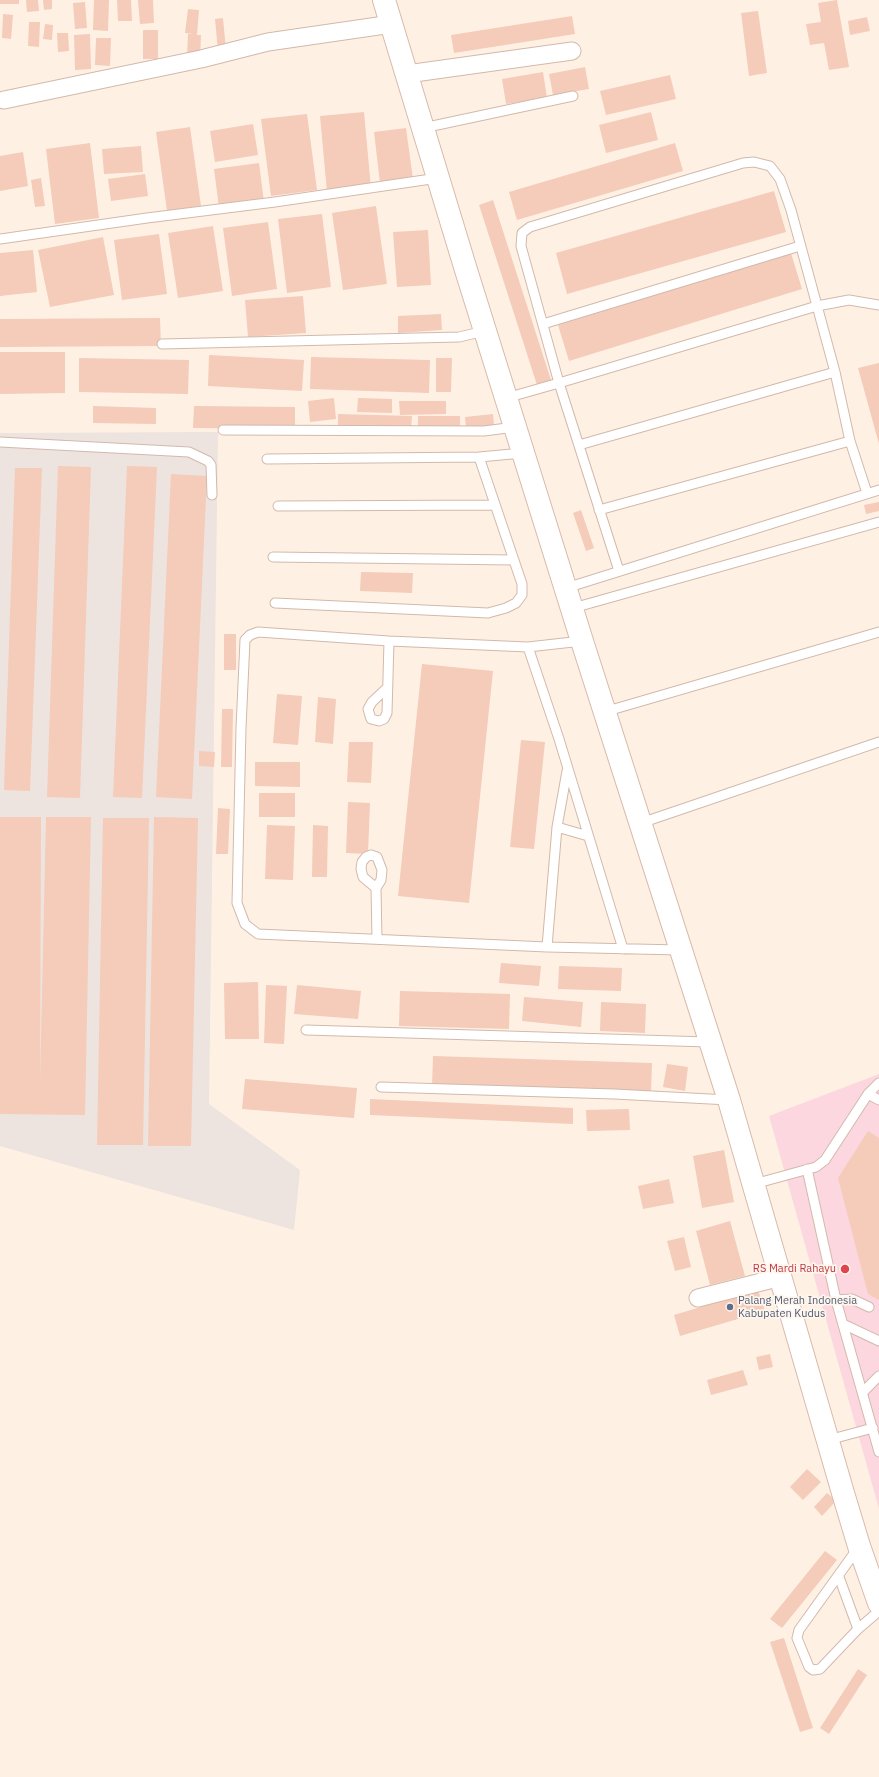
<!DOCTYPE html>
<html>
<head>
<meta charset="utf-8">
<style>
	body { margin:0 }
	canvas { display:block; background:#fef1e4 }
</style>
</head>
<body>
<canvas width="879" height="1777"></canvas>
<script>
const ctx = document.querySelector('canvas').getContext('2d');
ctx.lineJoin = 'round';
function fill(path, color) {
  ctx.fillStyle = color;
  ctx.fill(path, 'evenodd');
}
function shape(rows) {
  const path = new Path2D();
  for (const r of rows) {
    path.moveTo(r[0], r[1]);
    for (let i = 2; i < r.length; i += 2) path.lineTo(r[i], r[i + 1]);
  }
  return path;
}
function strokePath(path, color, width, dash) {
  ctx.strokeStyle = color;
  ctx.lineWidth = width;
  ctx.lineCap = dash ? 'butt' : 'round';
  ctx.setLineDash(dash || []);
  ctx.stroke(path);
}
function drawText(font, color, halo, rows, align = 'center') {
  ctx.font = font + ' "IBM Plex Sans",sans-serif';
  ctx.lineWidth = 3.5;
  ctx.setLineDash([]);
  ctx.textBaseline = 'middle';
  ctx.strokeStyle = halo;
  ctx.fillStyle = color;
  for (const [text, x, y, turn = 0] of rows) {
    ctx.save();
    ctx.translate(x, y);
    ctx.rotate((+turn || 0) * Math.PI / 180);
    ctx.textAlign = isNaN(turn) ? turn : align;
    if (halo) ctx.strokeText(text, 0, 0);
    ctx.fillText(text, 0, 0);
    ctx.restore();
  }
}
fill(shape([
	[218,432,209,1104,300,1170,294,1230,0,1146,0,433]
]), '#ede4df');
fill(shape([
	[879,1074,879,1509,769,1116]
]), '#fcd7df');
fill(shape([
	[0,0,19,0,19,4,0,4],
	[26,0,38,0,39,11,27,12],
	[43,0,52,0,52,9,44,10],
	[94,0,109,0,108,31,93,30],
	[117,0,131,0,132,21,118,21],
	[138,0,153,0,154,23,140,24],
	[837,0,849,67,829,70,824,43,810,45,806,24,821,22,818,3],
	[85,2,87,28,75,29,73,3],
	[188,9,199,10,197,35,201,35,200,59,187,58,188,34,194,34,185,33],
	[758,11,767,73,749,76,741,13],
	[3,14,13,15,11,39,2,38],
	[572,16,575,34,454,53,451,35],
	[867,17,870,31,850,35,848,21],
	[223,18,226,50,218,51,215,19],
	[29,22,40,22,39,47,28,46],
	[45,24,53,25,52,40,43,39],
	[143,30,158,30,158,59,143,59],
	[57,33,68,33,69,51,58,52],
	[90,34,91,69,75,70,74,35],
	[96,38,111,38,110,66,95,65],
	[585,67,589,89,553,95,549,74],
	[543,72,547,98,506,104,502,79],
	[670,75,676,99,606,115,600,91],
	[364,112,371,188,327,192,320,116],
	[651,112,658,140,606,153,599,125],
	[307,114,317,190,271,196,261,119],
	[253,124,258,155,215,162,210,131],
	[190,127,201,206,167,211,156,132],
	[406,128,413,179,380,183,374,132],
	[90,143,99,218,55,224,46,149],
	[675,143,683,171,517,220,509,192],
	[141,146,143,172,104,174,102,149],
	[23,152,28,186,0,191,0,156],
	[259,163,264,202,219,208,214,169],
	[145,174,148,196,111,201,108,179],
	[41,178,45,206,35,207,31,180],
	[774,191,786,232,567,294,556,253],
	[493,200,551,380,537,385,479,205],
	[376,206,387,284,343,290,332,213],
	[322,214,331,287,287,293,278,219],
	[268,222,277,289,232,296,223,228],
	[213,226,223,291,178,298,168,233],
	[428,230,431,285,397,287,393,232],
	[159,234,167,294,122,300,114,240],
	[103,237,114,295,50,307,38,250],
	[33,250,37,292,0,296,0,253],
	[791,253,802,289,569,361,558,325],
	[303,296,306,333,248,337,245,300],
	[441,314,442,330,398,333,398,316],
	[160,318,161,346,0,347,0,319],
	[0,352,65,352,65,393,0,394],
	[209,355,304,360,302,391,208,386],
	[311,357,430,360,429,393,310,389],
	[79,358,189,360,188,394,79,392],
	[436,358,452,358,451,392,436,392],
	[879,363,879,444,858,368],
	[334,398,336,419,310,422,308,401],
	[358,398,392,399,392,413,357,412],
	[399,401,446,401,446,414,400,415],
	[93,406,156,408,156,424,93,423],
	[194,406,295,407,295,429,193,428],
	[338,414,412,416,411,429,338,427],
	[493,414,494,425,466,428,465,417],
	[418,416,460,416,460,428,418,427],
	[58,466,91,467,80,798,47,797],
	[127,466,157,467,142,798,113,797],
	[15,468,42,468,30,791,4,790],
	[171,474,207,476,192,799,156,797],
	[879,502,879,511,866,514,864,505],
	[581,510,594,548,586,551,573,513],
	[361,572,413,573,412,593,360,591],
	[224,634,236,634,236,670,224,670],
	[422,664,493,671,469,903,398,896],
	[277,694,302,696,298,745,273,743],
	[318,697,336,699,333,744,315,742],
	[222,709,233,709,232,767,221,767],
	[521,740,545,742,534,849,510,847],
	[349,742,373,742,371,783,347,782],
	[199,751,215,752,214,767,199,766],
	[255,762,300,762,300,787,255,786],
	[259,793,295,793,295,817,259,817],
	[348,802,370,803,368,854,346,853],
	[218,808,230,809,228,854,216,854],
	[0,817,41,817,40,1082,46,817,91,817,85,1115,0,1114],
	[154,817,198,818,191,1146,148,1146],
	[103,818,149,818,143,1145,97,1145],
	[267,825,295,826,293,880,265,879],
	[313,825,328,826,327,877,312,877],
	[501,963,541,966,539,986,499,983],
	[559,966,622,968,621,991,558,989],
	[258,982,259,1039,225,1039,224,983],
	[266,985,287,986,284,1044,264,1043],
	[297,985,361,991,358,1019,294,1014],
	[400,991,510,994,509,1029,399,1026],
	[524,997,583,1002,581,1027,522,1021],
	[601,1002,646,1004,645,1033,600,1031],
	[433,1056,652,1063,651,1094,432,1087],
	[667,1064,688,1067,685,1091,663,1087],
	[245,1079,357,1088,354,1118,242,1109],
	[370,1099,573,1108,573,1124,370,1115],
	[629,1109,630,1130,587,1131,586,1110],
	[868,1131,879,1138,879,1300,868,1294,838,1178],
	[724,1150,734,1202,702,1208,693,1156],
	[669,1179,674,1203,643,1209,638,1186],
	[730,1221,745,1276,710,1285,696,1231],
	[684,1237,691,1267,675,1271,667,1241],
	[758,1290,765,1311,680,1336,674,1315],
	[770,1354,773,1367,759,1370,756,1357],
	[743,1370,748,1385,711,1395,707,1380],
	[807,1469,821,1482,803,1500,790,1487],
	[827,1493,836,1501,822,1516,814,1507],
	[825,1551,837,1560,782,1628,770,1619],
	[784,1638,813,1728,800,1732,770,1642],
	[858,1669,867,1675,829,1734,820,1728]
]), '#f5cbba');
const lane = shape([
	[423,128,573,96],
	[0,239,147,218,275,202,438,178],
	[543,324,800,246],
	[162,344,459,337,485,331],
	[506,398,559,383,521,246,522,233,530,227,743,163,754,162,770,166,780,179,791,210,835,372,850,441,867,493],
	[223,430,484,431,515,427],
	[0,442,189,452,208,461,211,465,212,495],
	[579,445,835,372],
	[267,459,479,457,523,453],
	[278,506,495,505],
	[599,510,850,441],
	[273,557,514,560],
	[619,571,559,383,817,306,849,300,879,305],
	[566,588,879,490],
	[275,603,488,613,506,608,516,603,522,595,522,584,479,457],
	[573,608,879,522],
	[582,641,528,647,389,641,258,632,250,635,245,640,241,728,237,903,245,924,258,934,547,947,680,950],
	[528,647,559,739,623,949],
	[387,688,372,702,368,709,371,719,379,721,384,719,387,713,389,641],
	[604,712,879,632],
	[641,823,879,742],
	[557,827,588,836],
	[371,855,377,857,382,870,381,880,376,888,363,877,361,869,362,862,366,857,371,855],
	[376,888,377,939],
	[547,947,557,827,567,771],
	[306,1030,709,1042],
	[381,1087,614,1094,729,1100],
	[868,1094,879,1100],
	[807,1169,836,1300,879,1452],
	[754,1184,816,1167,825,1160,868,1094,879,1083],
	[836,1300,852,1299,869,1307],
	[843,1324,879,1341],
	[863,1392,879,1376],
	[828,1440,873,1428],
	[858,1548,799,1630,797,1638,809,1667,813,1670,820,1669,858,1629,879,1611],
	[839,1577,858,1629]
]);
const street = shape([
	[407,74,572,51],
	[4,100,201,59,268,42,392,24],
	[698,1298,781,1277]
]);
const secondary = shape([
	[384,0,466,270,582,641,729,1100,843,1493,859,1546,879,1603]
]);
strokePath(lane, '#d2b9ac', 11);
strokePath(street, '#d2b9ac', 19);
strokePath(secondary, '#d8baab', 24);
strokePath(lane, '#fff', 9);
strokePath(street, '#fff', 17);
strokePath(secondary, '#fff', 22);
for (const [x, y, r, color] of [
	[845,1269,5,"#e0444e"],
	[730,1307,4,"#5c6f8a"]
]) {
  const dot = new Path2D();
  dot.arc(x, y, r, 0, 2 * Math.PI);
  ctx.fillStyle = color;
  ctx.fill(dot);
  strokePath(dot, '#fff5ec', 1.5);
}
drawText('11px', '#be3a42', '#fff5ec', [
	["RS Mardi Rahayu",836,1269]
], 'right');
drawText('11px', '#4e5e75', '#fff5ec', [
	["Palang Merah Indonesia",738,1301],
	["Kabupaten Kudus",738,1314]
], 'left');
</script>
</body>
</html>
